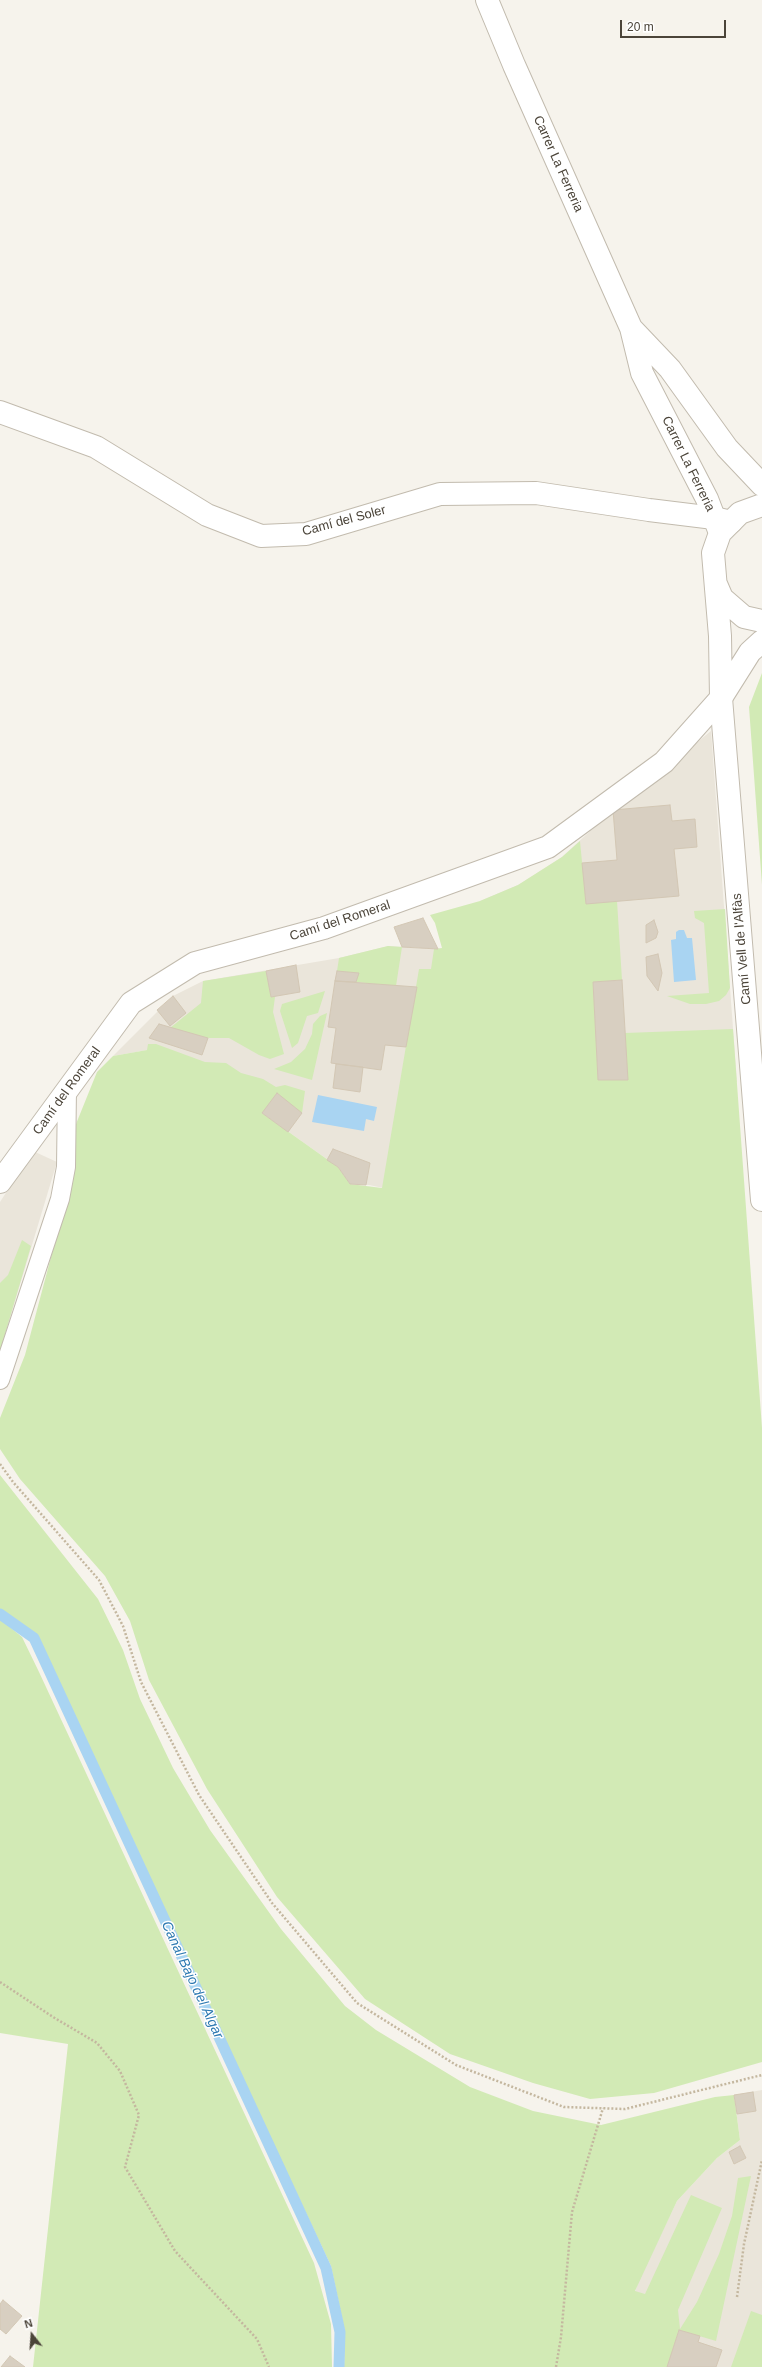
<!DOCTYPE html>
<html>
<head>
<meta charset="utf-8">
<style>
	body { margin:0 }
	#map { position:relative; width:762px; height:2367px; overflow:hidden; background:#f6f3ec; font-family:Helvetica,sans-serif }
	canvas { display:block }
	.north { position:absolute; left:12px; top:2315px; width:40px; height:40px; -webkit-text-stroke:3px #fff; paint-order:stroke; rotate:343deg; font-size:11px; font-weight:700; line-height:16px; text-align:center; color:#4b4439 }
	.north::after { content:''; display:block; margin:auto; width:14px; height:18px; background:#4b4439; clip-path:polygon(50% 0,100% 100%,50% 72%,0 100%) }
	.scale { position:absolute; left:620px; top:20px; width:106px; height:18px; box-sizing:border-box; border:2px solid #4b4439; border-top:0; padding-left:5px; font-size:12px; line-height:14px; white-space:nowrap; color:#4b4439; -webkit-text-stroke:3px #fff; paint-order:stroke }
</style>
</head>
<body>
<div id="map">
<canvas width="762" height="2367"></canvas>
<div class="north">N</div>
<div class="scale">20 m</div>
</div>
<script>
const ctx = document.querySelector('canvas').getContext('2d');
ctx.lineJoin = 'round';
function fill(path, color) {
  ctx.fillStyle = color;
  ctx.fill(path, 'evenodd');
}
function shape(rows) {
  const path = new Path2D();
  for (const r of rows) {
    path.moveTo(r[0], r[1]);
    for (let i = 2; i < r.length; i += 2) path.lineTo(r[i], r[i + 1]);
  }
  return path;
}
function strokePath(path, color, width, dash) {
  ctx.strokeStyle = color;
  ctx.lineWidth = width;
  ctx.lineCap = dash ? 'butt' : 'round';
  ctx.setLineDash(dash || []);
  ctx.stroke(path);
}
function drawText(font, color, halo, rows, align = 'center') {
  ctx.font = font + ' Helvetica,sans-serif';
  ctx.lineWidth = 3;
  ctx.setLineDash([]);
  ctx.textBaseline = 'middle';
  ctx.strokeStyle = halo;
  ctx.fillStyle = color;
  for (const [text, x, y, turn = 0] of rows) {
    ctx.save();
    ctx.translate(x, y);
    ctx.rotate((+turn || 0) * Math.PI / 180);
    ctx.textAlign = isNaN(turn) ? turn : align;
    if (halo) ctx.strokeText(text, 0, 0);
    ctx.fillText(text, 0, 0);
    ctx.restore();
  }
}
fill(shape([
	[711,731,737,1082,502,1078,480,901,518,885,562,857,613,810],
	[388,946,442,949,422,1196,369,1185,350,1184,338,1167,262,1113,148,1050,113,1056,173,996,203,981,339,958],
	[33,1151,57,1162,0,1351,0,1202],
	[762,2090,762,2367,609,2367,639,2280,677,2201,717,2158,740,2140,734,2095]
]), '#eae5da');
fill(shape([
	[762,673,762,885,749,707],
	[580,841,586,904,617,901,622,980,593,982,598,1080,628,1080,625,1033,733,1029,762,1428,762,2062,654,2093,590,2099,533,2083,450,2054,365,1999,277,1897,207,1789,149,1680,130,1621,105,1576,20,1479,0,1449,0,1418,25,1355,72,1178,76,1124,97,1072,113,1056,147,1050,148,1044,156,1044,205,1062,226,1063,241,1073,263,1079,276,1087,285,1085,305,1091,302,1113,277,1093,262,1113,338,1167,350,1184,382,1188,419,969,431,969,434,949,442,948,435,923,430,915,480,901,518,885,562,857],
	[725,909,730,988,726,995,719,1001,706,1004,690,1004,667,996,709,993,704,923,695,918,694,911],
	[388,946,402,947,396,986,356,982,358,973,337,971,339,958],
	[266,971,271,997,275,997,273,1012,284,1054,270,1059,259,1055,229,1038,208,1038,170,1028,201,1003,203,981],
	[325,991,318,1013,307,1016,298,1043,292,1048,280,1011,282,1004],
	[327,1013,312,1080,274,1069,291,1062,305,1049,312,1034,313,1024,320,1016],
	[22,1240,31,1246,0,1351,0,1283,8,1275],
	[0,1475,98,1599,123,1650,140,1699,173,1768,210,1830,281,1929,345,2006,376,2030,470,2087,533,2111,601,2125,715,2097,734,2095,740,2140,717,2158,677,2201,635,2291,645,2294,691,2195,722,2208,678,2310,680,2329,697,2302,719,2254,732,2216,738,2178,751,2176,716,2341,679,2330,667,2367,344,2367,345,2332,331,2266,35,1637,0,1613],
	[0,1619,22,1637,39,1672,314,2263,331,2324,332,2367,33,2367,68,2044,0,2033],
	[751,2311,762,2315,762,2367,731,2367]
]), '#d2eab5');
fill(shape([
	[679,930,684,930,687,938,692,938,696,980,674,982,671,940,676,939,676,932],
	[318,1095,377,1107,374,1121,366,1119,364,1131,312,1122]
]), '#a9d4f2');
strokePath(shape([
	[0,1614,34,1638,326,2268,340,2332,339,2367]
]), '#a9d4f2', 11);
const building = shape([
	[670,805,672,821,695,819,697,847,674,849,679,896,586,904,582,863,617,860,613,810,670,805],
	[423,918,438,949,402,947,394,927,423,918],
	[654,920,658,932,656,938,646,943,646,925,654,920],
	[658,954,662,973,658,991,647,976,646,957,658,954],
	[296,965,300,992,271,997,266,971,296,965],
	[337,971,359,973,356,982,335,981,337,971],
	[622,980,628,1080,598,1080,593,982,622,980],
	[335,981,417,987,406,1047,385,1045,381,1070,331,1063,336,1028,328,1027,335,981],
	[173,996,186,1013,170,1026,157,1010,173,996],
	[159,1024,208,1038,202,1055,149,1038,159,1024],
	[336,1064,363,1067,360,1092,333,1088,336,1064],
	[277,1093,302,1113,288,1132,262,1113,277,1093],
	[333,1149,370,1163,366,1185,350,1184,338,1167,327,1160,333,1149],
	[753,2092,756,2111,737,2114,734,2095,753,2092],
	[740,2146,746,2158,734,2164,729,2152,740,2146],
	[3,2300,22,2316,6,2334,0,2329,0,2304,3,2300],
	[679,2330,700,2336,698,2342,722,2350,716,2367,667,2367,679,2330],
	[10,2356,25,2367,1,2367,10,2356]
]);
fill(building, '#d8cfc1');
strokePath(building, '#d3c7b4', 1);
const service = shape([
	[0,1380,60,1199,66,1167,67,1089]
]);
const minor = shape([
	[0,412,96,447,207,515,261,536,306,534,440,494,536,493,649,510,714,518,731,522],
	[721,698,762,1200]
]);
const tertiary = shape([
	[487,0,514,65,631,328,642,373,707,499,720,533],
	[632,329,670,369,727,448,762,485],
	[716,584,722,598,744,617,762,621],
	[721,698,720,636,713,553,720,533,740,513,762,505],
	[0,1182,131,1003,195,963,324,928,548,847,664,762,721,698,750,652,762,641]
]);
strokePath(service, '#c2bbae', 20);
strokePath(minor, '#c2bbae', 24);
strokePath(tertiary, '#c2bbae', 24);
strokePath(shape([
	[0,1464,13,1482,99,1580,123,1626,141,1682,199,1795,272,1903,357,2003,456,2065,564,2107,625,2109,762,2075],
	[0,1982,53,2017,97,2043,120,2071,139,2115,125,2167,175,2251,257,2339,269,2367],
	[737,2297,744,2244,762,2160],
	[556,2367,561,2337,572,2212,603,2108]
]), '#c4b79f', 2.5, [2, 2]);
strokePath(service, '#fff', 18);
strokePath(minor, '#fff', 22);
strokePath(tertiary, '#fff', 22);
drawText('13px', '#4b4439', '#fff', [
	["Carrer La Ferreria",558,164,66],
	["Carrer La Ferreria",688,464,64],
	["Camí del Soler",344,521,-15],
	["Camí del Romeral",340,921,-18],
	["Camí Vell de l'Alfàs",742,949,-95],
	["Camí del Romeral",67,1091,-54]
]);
drawText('italic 14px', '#2e7ab2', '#fff', [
	["Canal Bajo del Algar",192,1980,65]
]);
</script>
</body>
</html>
